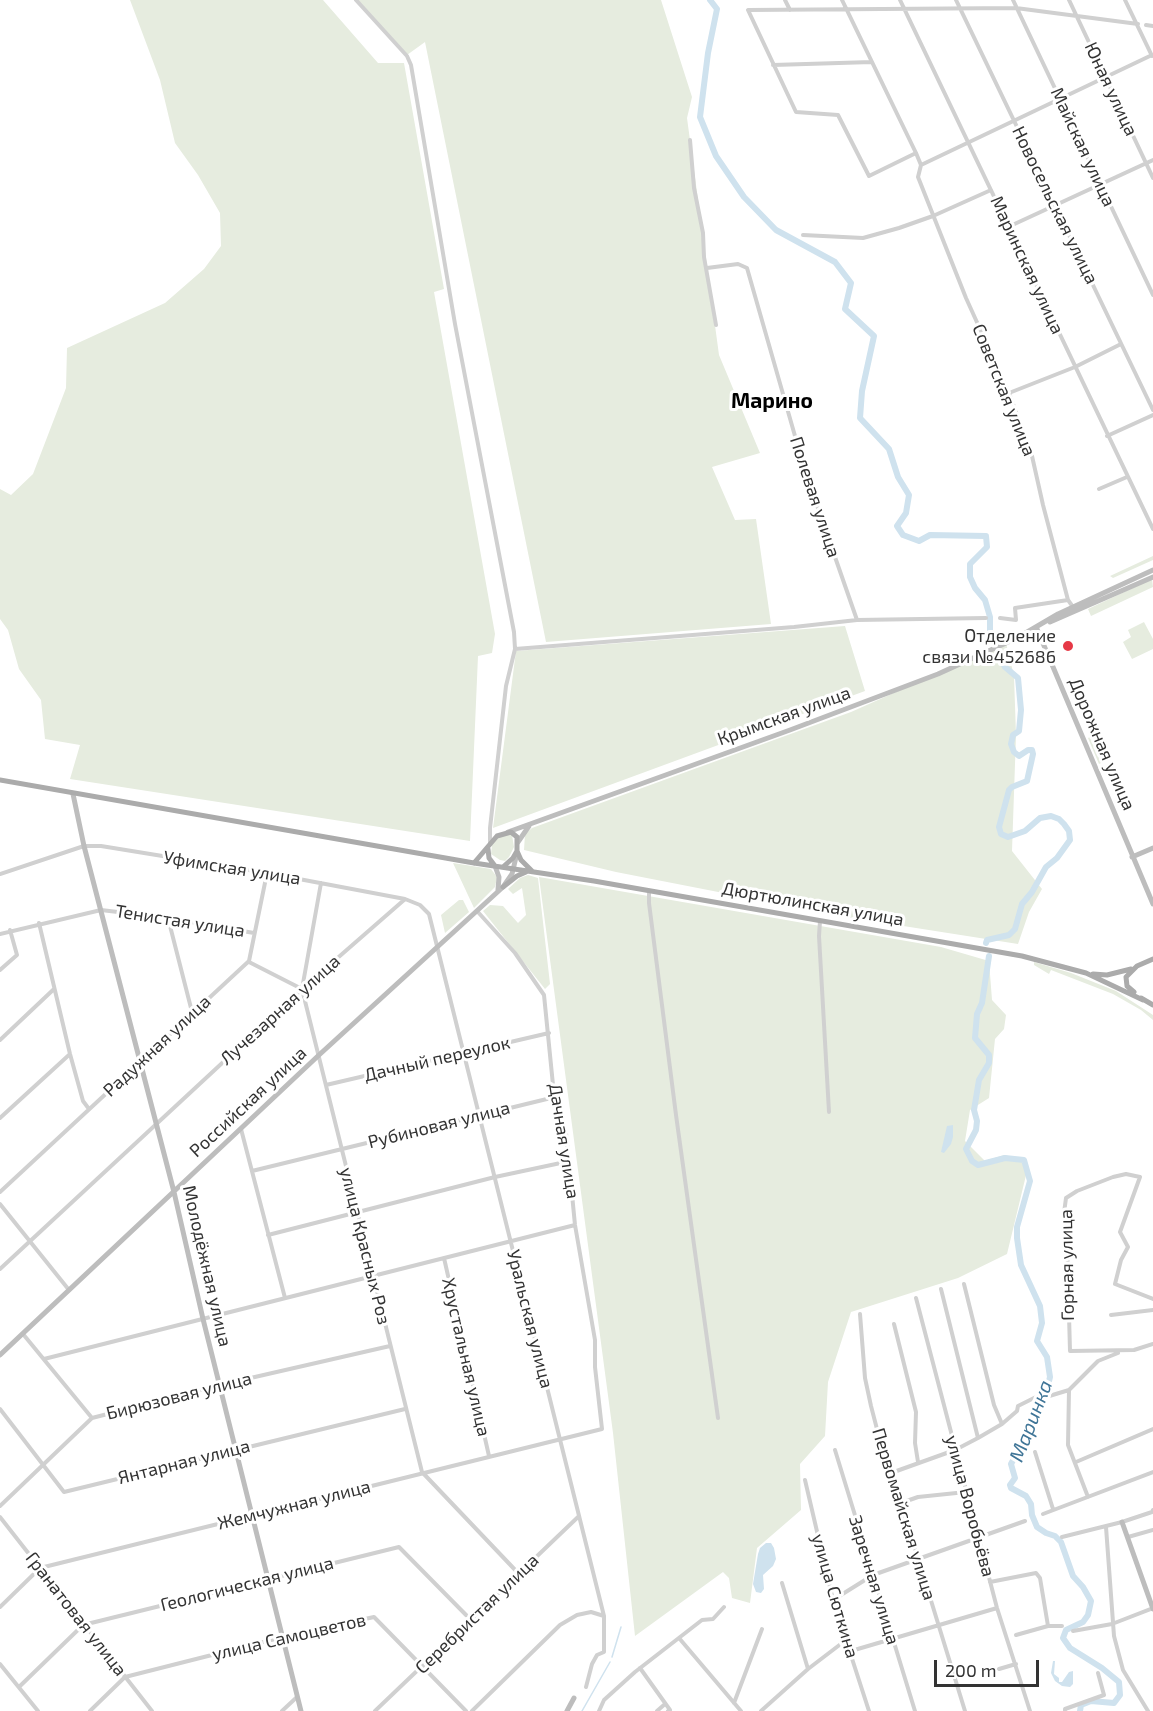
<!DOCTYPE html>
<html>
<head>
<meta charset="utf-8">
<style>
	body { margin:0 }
	#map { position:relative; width:1153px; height:1711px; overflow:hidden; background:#fff; font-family:"Exo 2",sans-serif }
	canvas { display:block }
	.scale { position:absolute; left:934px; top:1660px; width:105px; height:27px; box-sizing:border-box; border:3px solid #333; border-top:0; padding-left:8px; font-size:18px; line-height:21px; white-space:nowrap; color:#333; -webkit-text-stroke:4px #fff; paint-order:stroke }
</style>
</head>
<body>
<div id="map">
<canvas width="1153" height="1711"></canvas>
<div class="scale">200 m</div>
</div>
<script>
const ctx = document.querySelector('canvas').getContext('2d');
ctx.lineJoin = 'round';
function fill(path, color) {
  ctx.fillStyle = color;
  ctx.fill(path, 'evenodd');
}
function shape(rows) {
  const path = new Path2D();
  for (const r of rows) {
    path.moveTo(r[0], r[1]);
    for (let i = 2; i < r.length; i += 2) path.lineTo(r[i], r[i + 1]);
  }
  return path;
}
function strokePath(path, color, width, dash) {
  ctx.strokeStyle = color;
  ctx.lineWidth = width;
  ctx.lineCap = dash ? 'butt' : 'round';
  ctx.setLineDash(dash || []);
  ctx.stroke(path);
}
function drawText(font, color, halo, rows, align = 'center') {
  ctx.font = font + ' "Exo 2",sans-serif';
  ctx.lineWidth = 6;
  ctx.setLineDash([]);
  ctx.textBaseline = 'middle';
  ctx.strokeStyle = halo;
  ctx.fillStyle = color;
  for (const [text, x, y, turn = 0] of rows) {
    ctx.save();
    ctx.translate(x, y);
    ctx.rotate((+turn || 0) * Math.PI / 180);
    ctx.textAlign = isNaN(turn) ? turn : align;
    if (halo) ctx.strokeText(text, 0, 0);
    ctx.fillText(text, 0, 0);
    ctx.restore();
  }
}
fill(shape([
	[130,0,323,0,378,63,404,63,444,289,434,292,495,634,492,653,478,656,470,841,70,779,80,745,45,739,41,700,19,669,8,630,0,619,0,489,11,495,33,474,66,388,67,348,165,303,204,269,221,246,220,213,198,175,175,143,160,80],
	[358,0,661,0,692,97,687,118,719,355,760,453,712,467,735,520,756,519,771,624,546,642,425,42,407,55],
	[1153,556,1153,560,1113,578,1110,576],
	[1152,579,1153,587,1091,616,1088,609],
	[1144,622,1153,639,1153,649,1132,659,1123,642,1131,637,1128,630],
	[845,626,865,691,493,828,516,651],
	[1006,643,1014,676,1016,735,1012,851,1042,889,1029,912,1018,944,846,917,616,872,524,850,525,834,532,828,851,712],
	[1096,734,1107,760,1099,764,1088,738],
	[509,833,512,835,514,847,509,857,505,861,500,860,491,854,492,845,496,839],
	[453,863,491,869,497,877,495,887,474,908],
	[528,875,538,878,550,984,545,989,483,911,490,905,503,906,518,923,526,915,522,888,513,894,508,889,520,878],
	[539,877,941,947,989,961,992,1000,1006,1015,1004,1029,995,1039,989,1098,970,1110,965,1141,985,1161,1004,1155,1017,1158,1028,1167,1007,1254,958,1278,851,1312,828,1382,825,1436,800,1464,801,1510,757,1548,750,1603,732,1598,729,1578,723,1572,635,1636,613,1433],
	[459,900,463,900,469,912,445,933,441,915],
	[1034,962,1071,973,1116,991,1153,1015,1153,1020,1141,1010,1113,994,1051,970,1049,974,1034,965]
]), '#e6ecdf');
fill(shape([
	[953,1125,953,1137,951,1144,944,1153,941,1152,947,1126],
	[766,1543,771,1543,774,1548,776,1559,773,1566,763,1575,764,1589,761,1593,756,1592,753,1584,758,1554,760,1548],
	[1053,1661,1055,1661,1054,1674,1059,1678,1059,1682,1062,1682,1069,1672,1073,1671,1073,1684,1070,1687,1062,1686,1055,1681,1051,1673]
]), '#cfe2ee');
strokePath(shape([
	[612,1657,621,1627],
	[582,1711,610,1662]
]), '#cfe2ee', 1.5);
strokePath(shape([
	[710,0,717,9,708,53,700,117,716,156,744,197,776,230,835,262,851,283,845,309,874,336,862,391,860,418,889,449,898,477,909,495,906,513,897,526,903,535,919,541,930,535,986,536,987,547,970,564,970,577,975,588,985,600,990,617,990,639],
	[986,943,987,940,1009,935,1015,929,1022,904,1032,892,1046,867,1057,858,1070,840,1069,831,1064,824,1059,819,1051,816,1040,818,1025,831,1008,837,1001,834,999,827,1009,790,1012,787,1027,781,1033,754,1032,750,1028,750,1019,756,1014,752,1011,744,1013,735,1019,731,1021,710,1018,678,1005,667,998,654],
	[989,956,982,1003,977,1014,975,1038,989,1055,989,1063,979,1080,974,1110,977,1121,976,1130,966,1149,972,1161,978,1165,1005,1158,1024,1160,1030,1181,1017,1227,1017,1238,1021,1265,1040,1306,1042,1323,1037,1341,1047,1357,1050,1377,1047,1389,1035,1410,1030,1429,1011,1464,1015,1478,1010,1485,1011,1488,1026,1496,1031,1504,1032,1515,1037,1527,1046,1533,1055,1536,1061,1542,1073,1576,1083,1587,1091,1601,1088,1615,1083,1622,1066,1630,1063,1638,1070,1648,1102,1668,1119,1682,1120,1695,1114,1703,1091,1701,1081,1705,1080,1711]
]), '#cfe2ee', 6);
strokePath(shape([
	[356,0,407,56,411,65,455,324,514,632,515,649,506,686,490,828,490,844],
	[785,0,790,10],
	[842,0,916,153,921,165,918,177,966,298,1009,393,1032,456,1043,505,1068,600,1073,607],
	[900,0,1153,529],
	[956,0,1153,410],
	[1013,0,1153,295],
	[1069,0,1153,178],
	[1125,0,1152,56],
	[1146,25,1153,26],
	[773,65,872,62],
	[690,140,694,188,703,233,704,257,716,325],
	[916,153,869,176,838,115,796,112,748,10,1016,8,1138,24],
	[921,165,1152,55],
	[1008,227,1153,160],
	[803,235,863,238,899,228,933,216,991,190],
	[707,268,738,264,747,268,805,471,857,620],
	[1009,393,1075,367,1121,344],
	[1107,436,1153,415],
	[1099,489,1127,477],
	[1000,618,1016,620,1015,608,1068,600],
	[515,649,794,627,857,620,986,618],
	[0,874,84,846,101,846,267,873,405,899,420,905,429,914,604,1616,604,1652,597,1655,592,1664,586,1687],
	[321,883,302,989,422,1472,519,1574],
	[649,892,649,903,676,1115,718,1418],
	[168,918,192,1012],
	[820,921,819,936,829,1112],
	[39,923,70,1054,83,1101,89,1109],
	[0,934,101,910,168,918,254,933],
	[249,962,302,989],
	[0,970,17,955,10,930],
	[0,1040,54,989],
	[326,1085,549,1033],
	[0,1118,70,1054],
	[241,1129,285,1298],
	[252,1171,555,1097],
	[0,1192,249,961,267,873],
	[0,1204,69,1290],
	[268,1235,495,1177,570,1161],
	[444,1258,489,1456],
	[0,1269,302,989,404,900],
	[964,1284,994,1405,1002,1424],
	[941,1289,978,1438],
	[916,1298,997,1608,1030,1711],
	[1153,1299,1115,1284,1121,1260,1128,1247,1120,1232,1140,1177,1126,1174,1113,1177,1077,1191,1066,1198,1064,1213,1067,1242,1070,1351,1134,1350,1153,1344],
	[860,1314,865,1378,871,1406,884,1456,901,1503,965,1711],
	[1111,1315,1153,1310],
	[894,1324,916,1412,915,1443,918,1462],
	[23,1334,92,1418],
	[44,1359,575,1225],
	[1046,1397,1069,1390],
	[0,1409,64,1492,405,1409],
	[835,1450,915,1711],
	[1035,1452,1053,1509],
	[1076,1462,1153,1429],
	[891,1473,955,1450,978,1438,1002,1424,1017,1411,1018,1406,1040,1395],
	[805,1480,833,1600,869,1711],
	[1088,1497,1068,1445,1069,1390,1098,1361,1118,1353],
	[901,1503,918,1497,966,1492],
	[0,1506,92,1418,220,1385,390,1346],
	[1043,1514,1153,1472],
	[0,1517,152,1711],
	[1106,1527,1114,1636,1123,1670,1148,1711],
	[1062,1537,1122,1522,1152,1512,1153,1510],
	[1128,1537,1153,1530],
	[990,1582,1036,1573,1040,1578,1048,1626],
	[782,1583,808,1669],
	[833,1600,873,1575,1025,1521],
	[0,1607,40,1568,602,1429,595,1367,595,1340,575,1225,566,1133,556,1115,544,995,515,953,477,911],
	[1073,1631,1112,1624,1153,1608],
	[1016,1635,1048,1626,1062,1626],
	[679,1638,741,1711],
	[851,1651,997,1608],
	[0,1664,38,1711],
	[640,1668,670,1710,668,1711],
	[999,1669,1016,1664],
	[19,1687,83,1625,399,1547,470,1619],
	[734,1703,762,1629],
	[90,1711,125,1677,283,1637,374,1617,466,1711],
	[282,1711,297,1697],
	[375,1711,578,1517],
	[472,1711,560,1625,577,1615,591,1612,604,1616],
	[599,1711,604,1700,635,1672,702,1620,713,1619,724,1607],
	[657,1711,665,1704],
	[761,1711,808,1669,846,1640],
	[1065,1711,1065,1709,1104,1695,1098,1673]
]), '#d0d0d0', 4);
strokePath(shape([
	[1050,622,1153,577],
	[1037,629,1153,904],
	[73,794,84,846,174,1192,203,1319,301,1711],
	[508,832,790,730,938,674,1017,638,1058,614,1153,570],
	[518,842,529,826],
	[1132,857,1153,848],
	[495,866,499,877,498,890],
	[0,1355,319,1055,503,887,512,874,517,853],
	[1122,1522,1153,1609],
	[567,1711,574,1698]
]), '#bdbdbd', 5);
strokePath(shape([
	[0,780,474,863,594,881,1022,956,1086,973,1143,1000],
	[488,849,489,858,495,866],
	[517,851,521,860,532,871],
	[474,863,497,836,511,832,517,837,517,851,513,858,503,867],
	[503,887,517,876,526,872],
	[1093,974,1107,975,1131,969],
	[1134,992,1127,986,1126,977,1137,966,1153,959],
	[1141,998,1153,1005]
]), '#ababab', 5);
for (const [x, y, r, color] of [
	[1068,646,6,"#e63946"]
]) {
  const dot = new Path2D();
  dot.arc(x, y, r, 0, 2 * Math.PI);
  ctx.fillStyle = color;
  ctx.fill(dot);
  strokePath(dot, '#fff', 2);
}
drawText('18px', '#333', '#fff', [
	["Юная улица",1111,89,65],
	["Майская улица",1083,147,65],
	["Новосельская улица",1055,205,64],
	["Маринская улица",1027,265,65],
	["Советская улица",1004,390,68],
	["Полевая улица",815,497,72],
	["Крымская улица",784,716,-20],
	["Дорожная улица",1102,744,67],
	["Уфимская улица",232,868,9],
	["Дюртюлинская улица",813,904,10],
	["Тенистая улица",180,921,9],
	["Лучезарная улица",280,1010,-42],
	["Радужная улица",157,1046,-43],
	["Дачный переулок",437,1059,-13],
	["Российская улица",248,1102,-43],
	["Рубиновая улица",439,1125,-14],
	["Дачная улица",564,1141,81],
	["улица Красных Роз",365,1246,76],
	["Горная улица",1067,1265,-91],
	["Молодёжная улица",207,1266,77],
	["Уральская улица",530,1319,76],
	["Хрустальная улица",466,1357,77],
	["Бирюзовая улица",179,1396,-14],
	["Янтарная улица",184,1462,-14],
	["Жемчужная улица",294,1505,-14],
	["улица Воробьёва",970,1506,75],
	["Первомайская улица",904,1514,73],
	["Заречная улица",874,1580,73],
	["Геологическая улица",247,1584,-14],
	["улица Сюткина",835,1596,74],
	["Гранатовая улица",76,1614,52],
	["Серебристая улица",477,1614,-44],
	["улица Самоцветов",289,1637,-13]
]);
drawText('18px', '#333', '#fff', [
	["Отделение",1056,636],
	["связи №452686",1056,657]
], 'right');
drawText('italic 20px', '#3f7597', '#fff', [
	["Маринка",1031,1421,-69]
]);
drawText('bold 21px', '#000', '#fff', [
	["Марино",772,401]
]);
</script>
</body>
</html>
